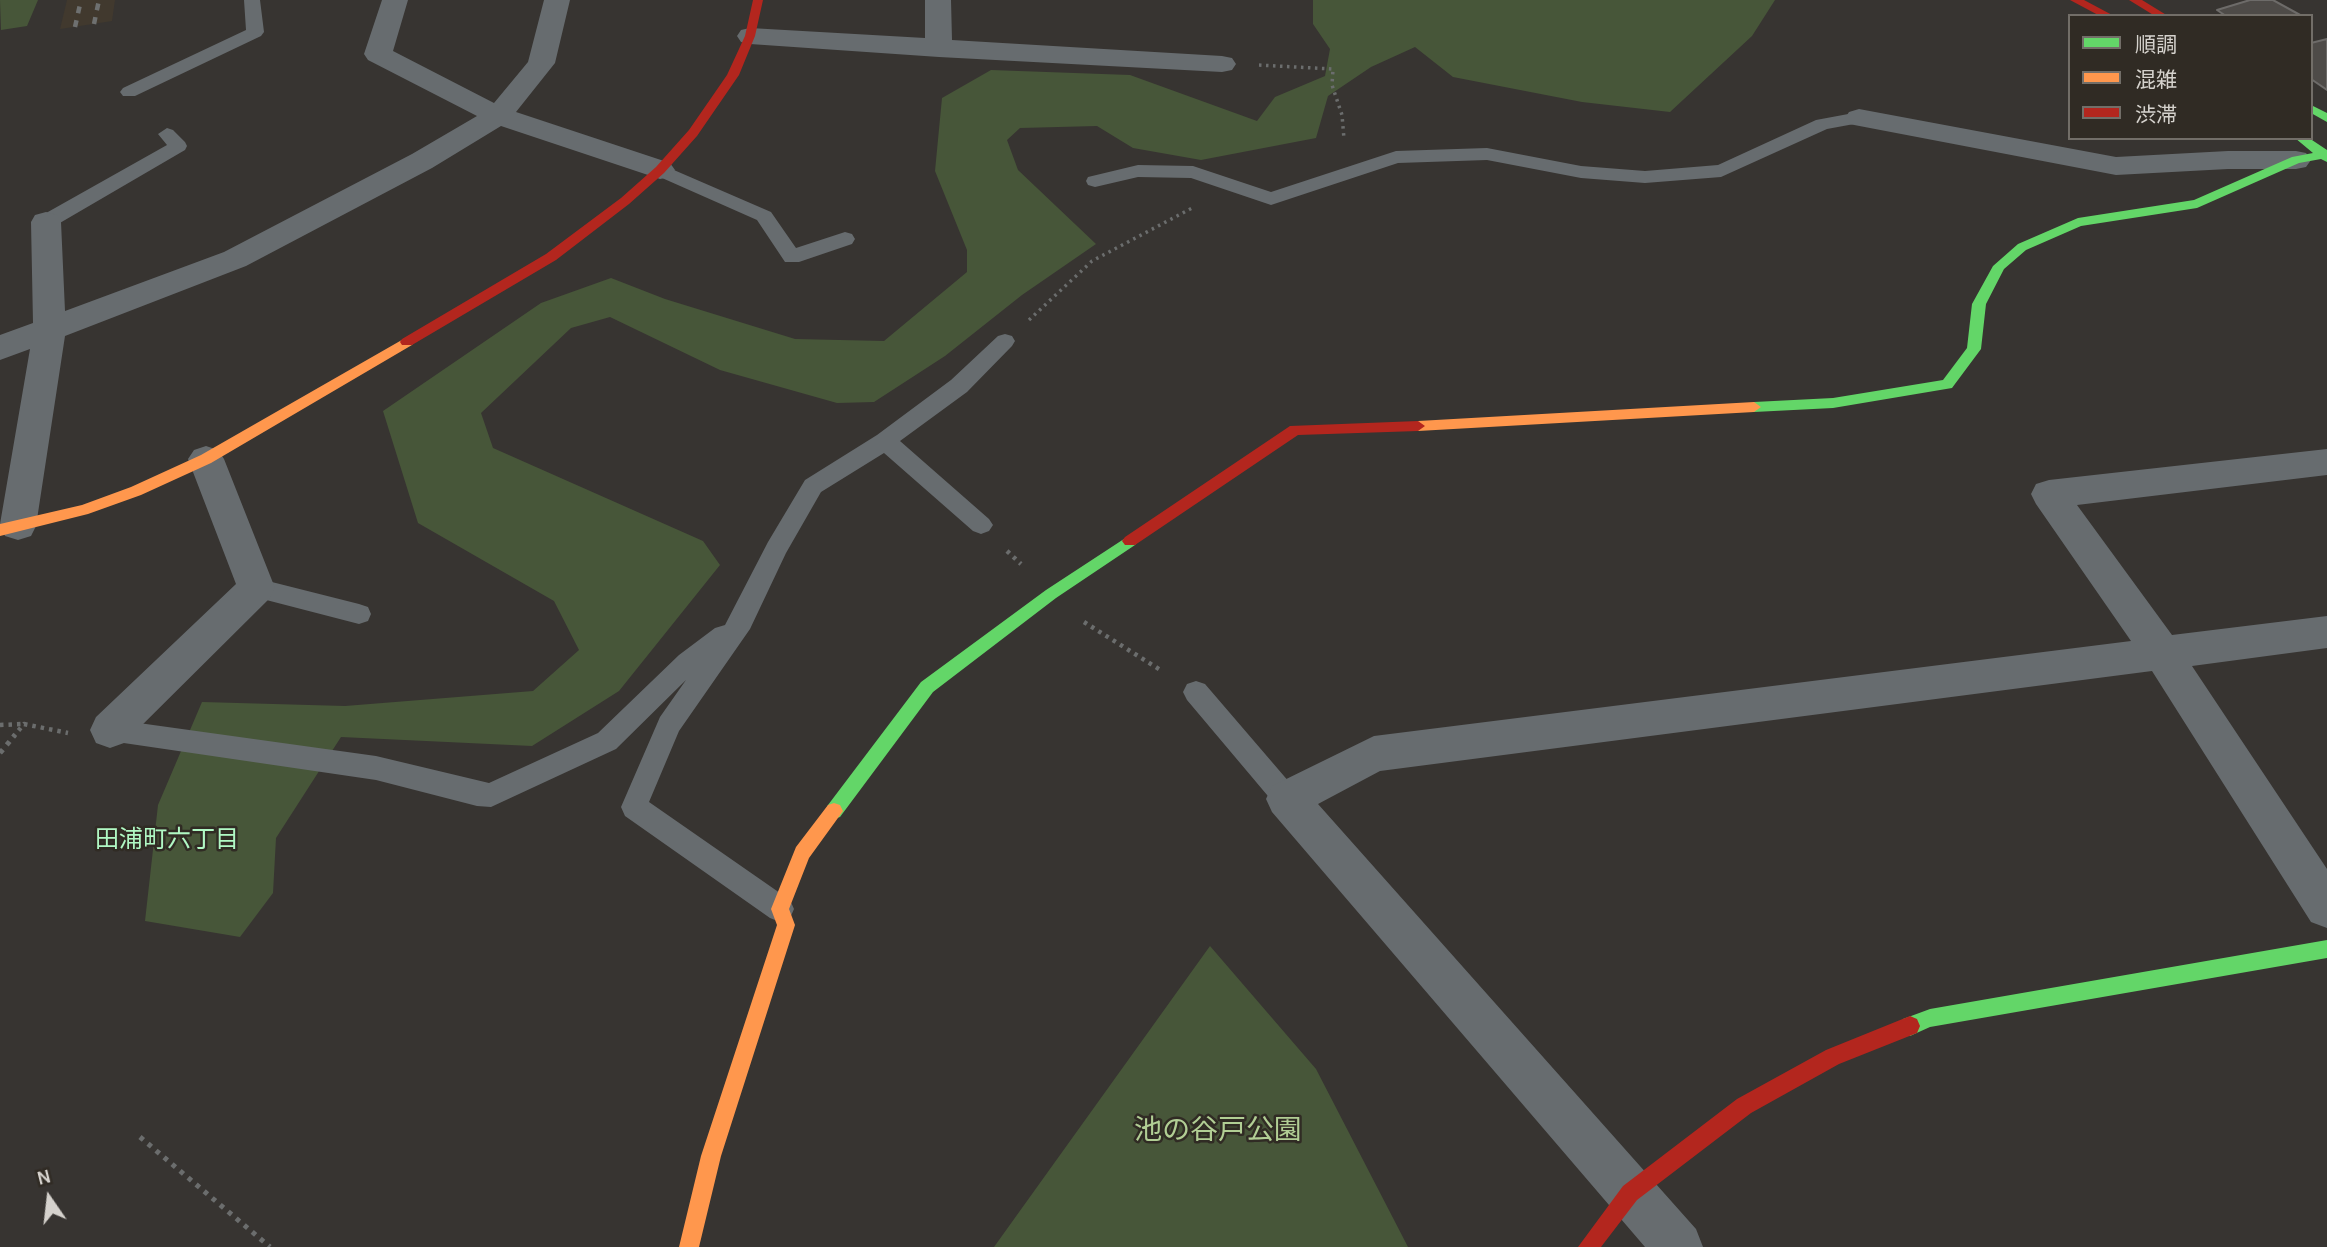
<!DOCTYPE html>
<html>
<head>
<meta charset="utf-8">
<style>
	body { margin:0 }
	#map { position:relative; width:2327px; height:1247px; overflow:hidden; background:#373431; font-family:Karla,"Noto Sans JP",sans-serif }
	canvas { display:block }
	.legend { position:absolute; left:2068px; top:14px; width:245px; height:126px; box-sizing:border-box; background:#302b24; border:2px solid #726e68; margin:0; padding:9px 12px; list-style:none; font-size:21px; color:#d5d2cd }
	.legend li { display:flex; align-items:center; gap:14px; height:35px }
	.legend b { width:35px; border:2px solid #726e68 }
	.north { position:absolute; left:14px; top:1163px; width:70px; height:70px; -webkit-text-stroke:5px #302b24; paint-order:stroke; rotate:346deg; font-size:19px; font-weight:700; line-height:28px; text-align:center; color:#d5d2cd }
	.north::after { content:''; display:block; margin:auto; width:24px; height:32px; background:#d5d2cd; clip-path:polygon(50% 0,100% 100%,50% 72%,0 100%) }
</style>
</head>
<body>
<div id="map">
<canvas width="2327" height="1247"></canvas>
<ul class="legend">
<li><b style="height:9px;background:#63d668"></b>順調</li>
<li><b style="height:9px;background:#ff974d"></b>混雑</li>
<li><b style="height:9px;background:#b3261e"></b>渋滞</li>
</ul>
<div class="north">N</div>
</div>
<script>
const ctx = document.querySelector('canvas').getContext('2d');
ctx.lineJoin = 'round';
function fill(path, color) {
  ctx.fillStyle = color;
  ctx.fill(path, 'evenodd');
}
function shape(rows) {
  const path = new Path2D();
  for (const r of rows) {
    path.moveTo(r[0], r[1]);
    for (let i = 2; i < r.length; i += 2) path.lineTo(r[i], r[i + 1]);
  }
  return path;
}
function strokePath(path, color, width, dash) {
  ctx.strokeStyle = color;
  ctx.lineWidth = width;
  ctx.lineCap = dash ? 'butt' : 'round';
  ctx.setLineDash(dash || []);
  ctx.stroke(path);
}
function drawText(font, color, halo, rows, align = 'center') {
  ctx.font = font + ' Karla,"Noto Sans JP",sans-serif';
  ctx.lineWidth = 5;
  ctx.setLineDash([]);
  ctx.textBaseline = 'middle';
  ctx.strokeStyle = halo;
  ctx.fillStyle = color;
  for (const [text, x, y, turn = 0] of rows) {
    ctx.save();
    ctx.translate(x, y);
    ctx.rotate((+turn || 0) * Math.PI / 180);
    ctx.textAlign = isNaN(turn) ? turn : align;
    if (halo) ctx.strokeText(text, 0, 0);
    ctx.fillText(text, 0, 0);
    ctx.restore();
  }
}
fill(shape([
	[67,0,115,0,112,21,60,29]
]), '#41392e');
fill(shape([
	[0,0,38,0,27,26,1,30],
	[1313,0,1775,0,1752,36,1670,112,1582,102,1453,77,1415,47,1371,67,1328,96,1316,138,1201,160,1133,148,1097,126,1020,128,1007,140,1018,170,1096,244,1022,295,945,356,874,402,837,403,720,370,610,317,571,328,481,413,493,448,703,541,720,565,619,691,532,746,341,737,276,838,273,893,240,937,145,921,158,805,202,702,345,706,533,691,579,650,554,601,418,523,383,411,541,303,611,278,665,299,795,339,884,341,967,272,967,250,935,171,942,98,991,70,1130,75,1257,121,1275,97,1325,76,1330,49,1313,24],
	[1210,946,1316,1069,1408,1247,994,1247]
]), '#475639');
const building = shape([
	[2250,0,2273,0,2302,16,2226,16,2217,10,2250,0],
	[2327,39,2327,90,2311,79,2311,43,2327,39]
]);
fill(building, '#4e4b48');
strokePath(building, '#6d6b69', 2);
strokePath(shape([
	[1259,65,1333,69,1332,85,1342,115,1344,139],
	[1029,320,1092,261,1194,207]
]), '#6b6d6d', 3.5, [2.5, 4.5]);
strokePath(shape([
	[1007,551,1021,564],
	[1084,622,1162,671],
	[0,725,23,724],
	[13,737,24,724,68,733]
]), '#6b6d6d', 4.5, [3.5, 5]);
strokePath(shape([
	[0,753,15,735],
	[140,1137,270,1247]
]), '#6b6d6d', 5, [4.5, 6]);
fill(shape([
	[244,0,260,0,264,32,261,36,135,96,123,96,120,92,123,88,246,30,244,0],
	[1859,112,1868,118,1865,122,1827,129,1721,177,1645,183,1581,178,1487,160,1398,163,1271,205,1191,178,1138,177,1095,187,1088,185,1086,181,1088,177,1138,165,1193,166,1271,192,1396,151,1487,148,1581,166,1645,171,1718,165,1816,120,1859,112],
	[167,128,173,130,185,142,187,146,185,150,53,227,39,227,36,222,39,217,167,145,158,134,167,128],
	[660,164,771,212,796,248,845,232,852,234,855,239,852,244,799,262,785,262,757,220,653,174,651,170,660,164],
	[1005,334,1012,336,1015,341,1012,346,967,392,900,441,989,519,993,525,989,531,981,534,973,531,884,453,821,492,786,553,750,629,679,731,649,802,790,900,794,909,790,918,780,922,770,918,625,816,621,807,660,717,686,680,616,749,491,807,477,806,376,780,110,741,101,738,97,730,101,722,110,719,376,756,489,783,598,733,679,655,715,628,725,625,768,542,805,480,877,435,951,380,998,336,1005,334],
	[256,578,359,604,368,607,371,614,368,621,359,624,247,595,244,588,247,581,256,578],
	[1196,681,1205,684,1296,790,1300,799,1296,808,1287,811,1278,808,1187,700,1183,692,1187,684,1196,681]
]), '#676c6f');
fill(shape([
	[382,0,408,0,393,51,494,103,528,62,544,0,570,0,555,63,516,112,670,163,675,170,670,177,660,179,501,126,432,168,246,266,65,336,36,526,31,536,18,540,5,536,0,524,30,349,0,360,0,335,33,323,31,222,35,215,46,212,57,215,61,222,65,311,224,252,412,154,477,116,368,60,364,54,382,0],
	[925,0,951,0,952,40,1222,56,1232,58,1236,64,1232,70,1222,72,939,57,750,44,741,42,737,36,741,30,750,28,925,38,925,0],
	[1859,109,2116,157,2228,151,2296,151,2306,153,2311,160,2306,167,2296,169,2228,169,2116,175,1849,124,1845,118,1849,112,1859,109],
	[206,446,218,450,224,459,275,588,269,599,124,743,110,748,96,743,90,730,96,717,236,584,188,459,194,450,206,446],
	[2327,449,2327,475,2077,505,2172,635,2327,616,2327,648,2192,666,2327,869,2327,928,2311,922,2152,671,1380,771,1318,804,1696,1229,1703,1247,1645,1247,1272,812,1266,799,1272,786,1374,736,2131,641,2036,504,2031,494,2036,484,2049,480,2327,449]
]), '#676c6f');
fill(shape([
	[2311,105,2327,113,2327,122,2311,113,2311,105],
	[2295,138,2309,138,2327,150,2327,162,2321,159,2299,163,2197,208,2081,226,2026,250,2004,269,1986,304,1981,349,1952,388,1833,408,1754,412,1747,407,1754,402,1833,398,1943,380,1967,348,1972,304,1993,266,2018,244,2078,218,2194,200,2292,157,2313,153,2295,138],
	[1130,535,1138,541,1135,545,1056,598,933,692,840,817,834,819,828,817,825,811,828,805,921,682,1046,590,1130,535],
	[2327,940,2327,958,1930,1027,1910,1036,1903,1033,1900,1026,1903,1019,1930,1009,2327,940]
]), '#63d668');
fill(shape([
	[407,337,412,339,414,342,412,345,211,463,141,495,88,514,0,536,0,524,82,505,131,487,201,455,407,337],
	[1754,402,1761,407,1754,412,1418,431,1411,426,1418,421,1754,402],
	[834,803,840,805,843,811,809,858,789,909,795,925,721,1156,699,1247,679,1247,701,1156,777,925,771,909,796,847,828,805,834,803]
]), '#ff974d');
fill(shape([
	[753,0,763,0,755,36,739,75,697,136,664,173,629,204,556,260,412,345,402,345,400,342,402,339,546,254,621,198,656,167,689,130,727,75,745,36,753,0],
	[2070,0,2084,0,2114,16,2100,16,2070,0],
	[2129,0,2142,0,2168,16,2155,16,2129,0],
	[1418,421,1425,426,1418,431,1298,435,1135,545,1125,545,1122,541,1125,537,1290,426,1418,421],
	[1910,1016,1917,1019,1920,1026,1917,1033,1839,1064,1751,1113,1637,1200,1601,1247,1578,1247,1623,1186,1737,1099,1826,1050,1910,1016]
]), '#b3261e');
strokePath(shape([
	[94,24,99,0],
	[75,27,81,0]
]), '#6e7070', 4.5, [7, 7]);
drawText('24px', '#b0f8c4', '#302b24', [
	["田浦町六丁目",167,840]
]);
drawText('28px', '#b1ce94', '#302b24', [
	["池の谷戸公園",1218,1131]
]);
</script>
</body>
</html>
